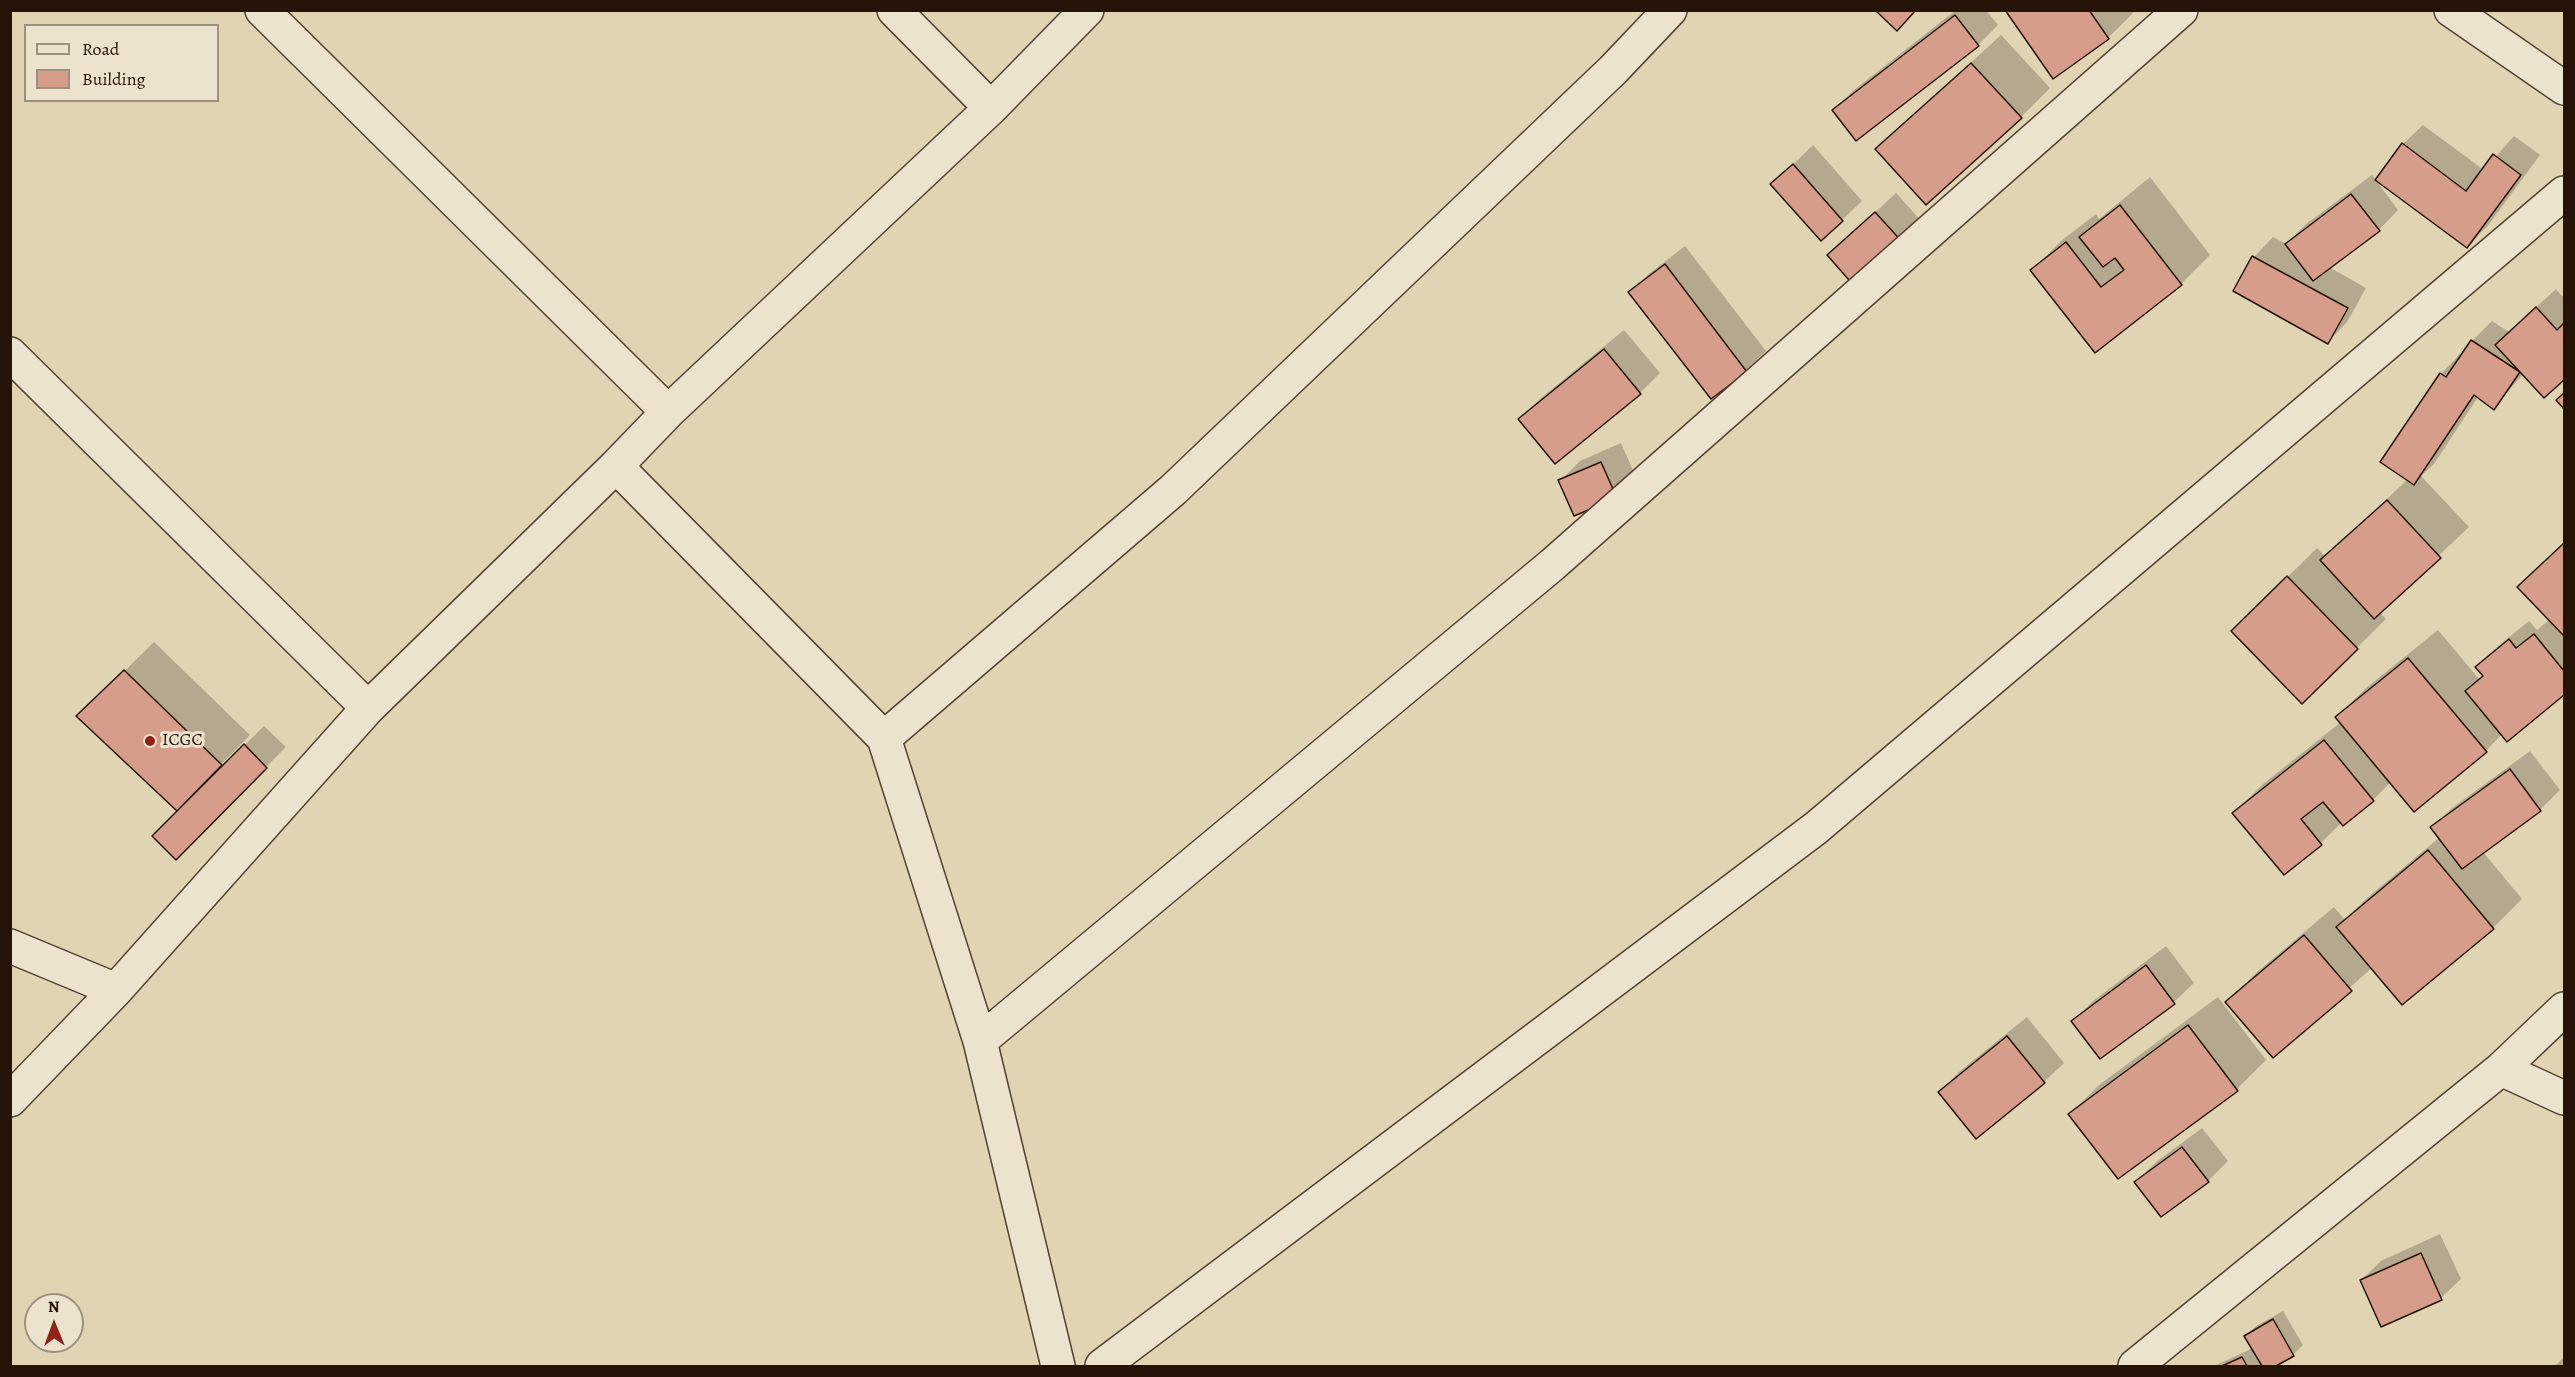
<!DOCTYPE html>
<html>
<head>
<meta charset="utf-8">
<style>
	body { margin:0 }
	#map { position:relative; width:2575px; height:1377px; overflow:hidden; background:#e1d4b3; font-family:Alegreya,serif }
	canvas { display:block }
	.frame { position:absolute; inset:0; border:12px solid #251308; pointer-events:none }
	.legend { position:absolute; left:24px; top:24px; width:195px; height:78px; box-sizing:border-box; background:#ece3ce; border:2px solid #9c907f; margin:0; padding:8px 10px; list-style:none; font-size:18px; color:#251308 }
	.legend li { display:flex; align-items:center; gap:12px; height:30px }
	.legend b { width:30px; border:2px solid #9c907f }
	.north { position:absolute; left:24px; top:1293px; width:60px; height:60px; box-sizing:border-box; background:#ece3ce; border:2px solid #9c907f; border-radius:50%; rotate:359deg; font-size:16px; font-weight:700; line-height:24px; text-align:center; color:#251308 }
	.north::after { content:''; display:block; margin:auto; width:21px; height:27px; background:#8f2418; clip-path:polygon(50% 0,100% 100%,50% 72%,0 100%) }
</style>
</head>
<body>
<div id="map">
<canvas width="2575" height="1377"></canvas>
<div class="frame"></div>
<ul class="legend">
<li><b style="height:8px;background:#ece3ce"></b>Road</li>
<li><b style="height:16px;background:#d69d8a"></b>Building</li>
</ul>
<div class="north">N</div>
</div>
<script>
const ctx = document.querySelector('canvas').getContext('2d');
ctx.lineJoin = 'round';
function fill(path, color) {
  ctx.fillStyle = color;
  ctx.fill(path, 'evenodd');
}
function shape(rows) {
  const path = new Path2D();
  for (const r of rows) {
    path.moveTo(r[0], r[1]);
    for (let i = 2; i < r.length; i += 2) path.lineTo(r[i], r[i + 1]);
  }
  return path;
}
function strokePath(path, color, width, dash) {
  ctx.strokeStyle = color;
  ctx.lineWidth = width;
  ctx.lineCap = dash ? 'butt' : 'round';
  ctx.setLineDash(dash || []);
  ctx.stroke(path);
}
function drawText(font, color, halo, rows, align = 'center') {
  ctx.font = font + ' Alegreya,serif';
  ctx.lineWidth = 6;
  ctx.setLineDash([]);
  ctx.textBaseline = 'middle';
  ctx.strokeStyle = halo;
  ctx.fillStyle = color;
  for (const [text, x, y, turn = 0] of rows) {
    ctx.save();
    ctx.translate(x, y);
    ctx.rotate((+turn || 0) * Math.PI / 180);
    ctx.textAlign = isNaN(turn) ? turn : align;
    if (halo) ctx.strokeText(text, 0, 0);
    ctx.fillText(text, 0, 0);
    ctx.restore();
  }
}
fill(shape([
	[1956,10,1986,10,1998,25,1978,45,1834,110,1854,90],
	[2007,10,2136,10,2108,38],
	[2001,35,2050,88,2021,117,1877,149],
	[2423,125,2484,170,2514,136,2540,155,2487,227,2467,246,2403,144],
	[1813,145,1862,201,1842,220,1773,184],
	[2372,175,2398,210,2379,230,2329,267,2366,288,2347,322,2328,342,2254,257,2273,237,2286,244,2306,224],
	[2150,177,2210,255,2181,284,2095,351,2032,270,2061,241,2096,214,2099,219],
	[1896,193,1924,224,1856,286,1829,255],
	[1685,246,1766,351,1746,370,1711,397,1630,292,1650,273],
	[2556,289,2564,298,2564,378,2544,396,2523,374,2494,408,2478,397,2434,464,2421,476,2469,527,2379,612,2386,619,2302,702,2233,631,2317,548,2326,557,2408,479,2441,374,2460,354,2462,355,2472,341,2492,321,2509,332],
	[1624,330,1660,373,1640,393,1555,462,1520,419,1540,399],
	[1621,443,1636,477,1616,497,1560,481,1580,461],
	[2564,544,2564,693,2507,740,2502,734,2486,751,2391,782,2373,800,2343,824,2342,822,2321,843,2234,813,2263,784,2341,722,2337,717,2366,688,2438,630,2479,679,2484,674,2477,667,2497,647,2529,621,2537,630,2550,619,2539,568],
	[154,642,250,735,177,809,79,716],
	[264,726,286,747,176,857,154,836],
	[2530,751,2560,790,2540,810,2483,852,2522,899,2493,928,2403,1003,2373,967,2273,1055,2227,1002,2256,973,2334,907,2345,920,2367,898,2440,837,2432,828,2452,808],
	[2166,946,2194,983,2174,1002,2101,1057,2073,1021,2093,1001],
	[2218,997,2266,1060,2237,1089,2118,1177,2070,1114,2099,1085],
	[2027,1017,2064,1063,2044,1082,1940,1092,1959,1072],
	[2202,1128,2228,1161,2208,1181,2162,1215,2136,1182,2156,1162],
	[2440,1234,2461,1279,2441,1298,2361,1280,2381,1261],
	[2283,1311,2303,1345,2293,1355,2273,1366,2214,1366,2253,1348,2246,1336,2256,1326],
	[2564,1357,2564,1366,2555,1366]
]), '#0003');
const building = shape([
	[1875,10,1916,10,1897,31,1875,10],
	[2005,10,2089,10,2109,39,2053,79,2005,10],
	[1955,15,1979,46,1856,141,1832,110,1955,15],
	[1971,63,2022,118,1926,205,1875,149,1971,63],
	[2402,143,2466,191,2493,154,2521,175,2467,248,2375,180,2402,143],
	[1793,164,1843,221,1821,241,1770,184,1793,164],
	[2351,194,2380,231,2313,281,2285,244,2351,194],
	[2120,205,2182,285,2095,353,2030,270,2066,242,2101,287,2124,270,2115,258,2103,267,2079,237,2120,205],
	[1875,212,1905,245,1856,288,1827,255,1875,212],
	[2252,256,2348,308,2328,344,2233,291,2252,256],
	[1665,264,1747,372,1711,399,1628,292,1665,264],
	[2536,307,2557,330,2564,323,2564,380,2544,398,2495,345,2536,307],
	[2471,340,2520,372,2494,410,2474,395,2414,485,2380,462,2440,373,2446,377,2471,340],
	[1604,349,1641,394,1555,464,1518,419,1604,349],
	[2564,393,2564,409,2556,400,2564,393],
	[1601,462,1617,498,1574,516,1558,480,1601,462],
	[2387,500,2441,558,2374,619,2320,560,2387,500],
	[2564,543,2564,636,2517,587,2564,543],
	[2287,576,2358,649,2302,704,2231,631,2287,576],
	[2534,634,2564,671,2564,695,2507,742,2465,691,2483,676,2475,667,2509,639,2516,648,2534,634],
	[2408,658,2487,752,2414,812,2335,717,2408,658],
	[124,670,222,765,177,811,76,716,124,670],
	[2324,740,2374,801,2343,826,2323,802,2301,819,2322,845,2284,875,2232,813,2324,740],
	[244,744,267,768,176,860,152,836,244,744],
	[2510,769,2541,811,2462,869,2430,827,2510,769],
	[2428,850,2494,929,2402,1005,2336,927,2428,850],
	[2304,935,2352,991,2273,1058,2225,1002,2304,935],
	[2146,965,2175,1004,2100,1059,2071,1021,2146,965],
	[2188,1025,2238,1091,2118,1179,2068,1114,2188,1025],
	[2007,1036,2045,1083,1976,1139,1938,1092,2007,1036],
	[2182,1147,2209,1182,2161,1217,2134,1182,2182,1147],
	[2421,1253,2442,1300,2381,1327,2360,1280,2421,1253],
	[2273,1319,2294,1356,2276,1366,2262,1366,2244,1336,2273,1319],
	[2242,1357,2247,1366,2222,1366,2242,1357]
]);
fill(building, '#d69d8a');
strokePath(building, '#251308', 1.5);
const street = shape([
	[262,10,668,412],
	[894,10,991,108],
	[1087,10,991,108,668,412,616,466,884,738,1173,490,1613,70,1670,10],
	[2451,10,2564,88],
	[10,354,368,708],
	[884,738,980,1041,1058,1366],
	[10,946,116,990],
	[980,1041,1552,565,2181,10],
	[2501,1069,2564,1098],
	[10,1100,116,990,368,708,616,466],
	[1102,1366,1816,828,2564,193],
	[2135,1366,2501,1069,2564,1009]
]);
strokePath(street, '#544333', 36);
strokePath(street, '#ece3ce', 33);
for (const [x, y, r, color] of [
	[150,741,6,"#8f2418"]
]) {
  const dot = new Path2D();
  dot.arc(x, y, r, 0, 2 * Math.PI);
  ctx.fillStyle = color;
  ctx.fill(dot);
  strokePath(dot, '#ece3ce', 2);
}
drawText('18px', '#251308', '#ece3ce', [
	["ICGC",162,741]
], 'left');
</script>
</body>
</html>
